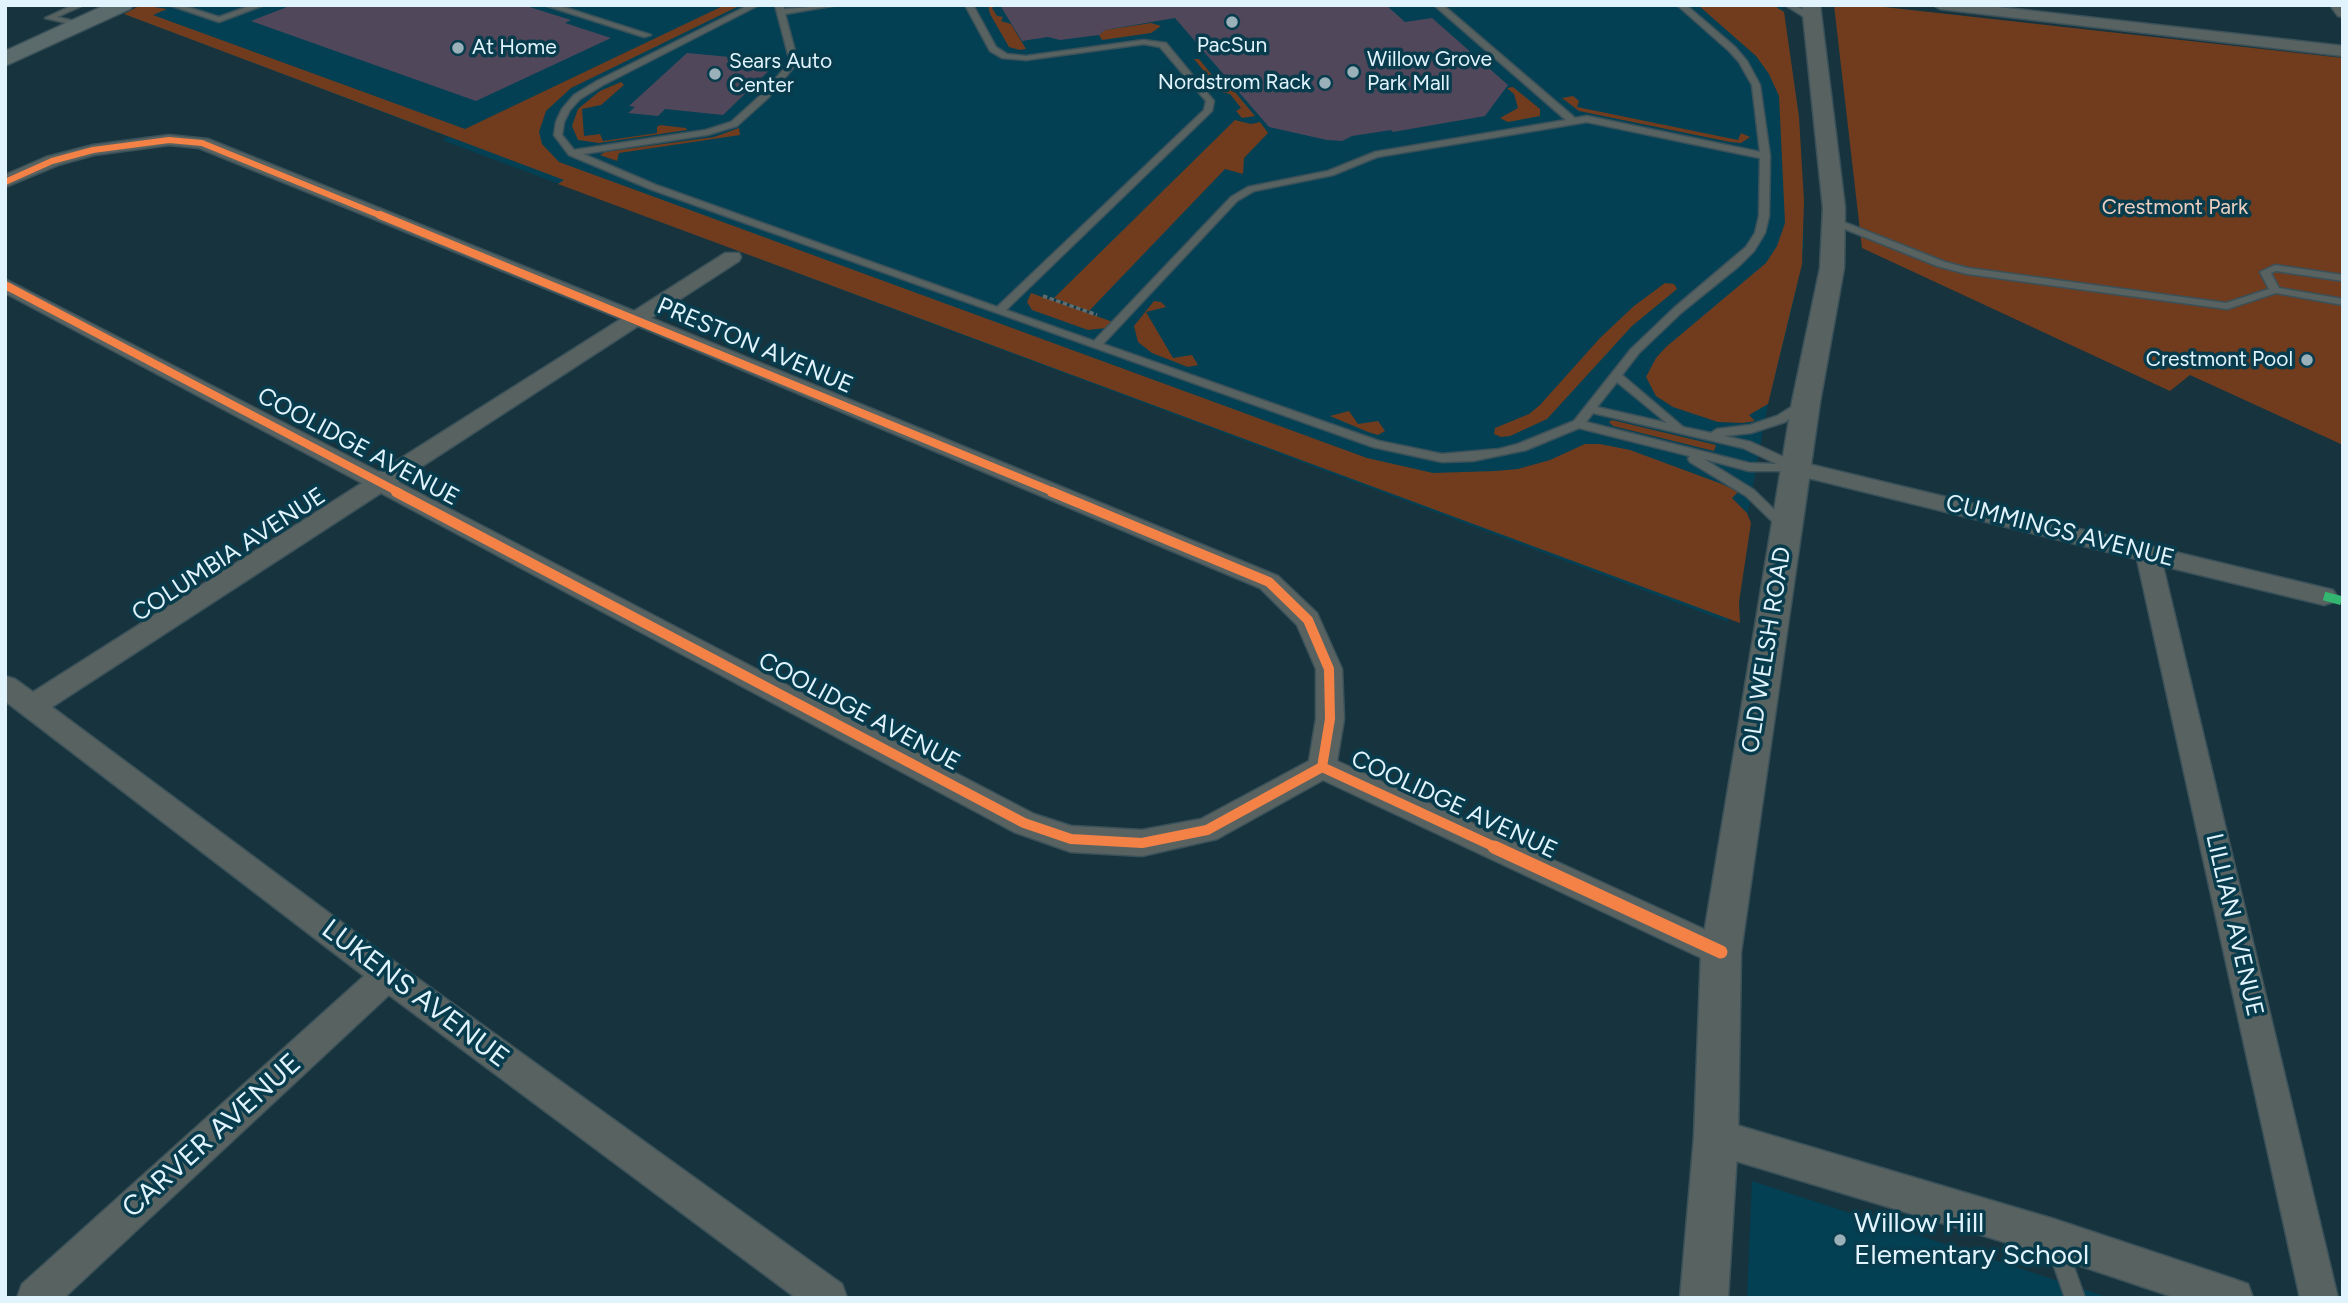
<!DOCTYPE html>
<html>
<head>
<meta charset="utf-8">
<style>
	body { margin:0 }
	#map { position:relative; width:2348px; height:1303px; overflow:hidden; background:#17343e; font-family:Figtree,sans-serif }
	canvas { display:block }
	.frame { position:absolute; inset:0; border:7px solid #e1f4fd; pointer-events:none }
</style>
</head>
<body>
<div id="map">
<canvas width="2348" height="1303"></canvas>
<div class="frame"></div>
</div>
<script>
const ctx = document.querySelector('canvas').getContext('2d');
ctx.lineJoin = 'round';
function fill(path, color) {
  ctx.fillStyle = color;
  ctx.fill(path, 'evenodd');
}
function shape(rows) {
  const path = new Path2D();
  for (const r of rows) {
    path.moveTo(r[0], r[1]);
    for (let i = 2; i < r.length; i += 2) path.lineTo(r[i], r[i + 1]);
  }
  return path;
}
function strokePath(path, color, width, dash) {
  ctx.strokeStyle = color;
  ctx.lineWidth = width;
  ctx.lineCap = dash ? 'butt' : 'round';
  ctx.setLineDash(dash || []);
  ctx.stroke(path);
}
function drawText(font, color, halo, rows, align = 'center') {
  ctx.font = font + ' Figtree,sans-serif';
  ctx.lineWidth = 7;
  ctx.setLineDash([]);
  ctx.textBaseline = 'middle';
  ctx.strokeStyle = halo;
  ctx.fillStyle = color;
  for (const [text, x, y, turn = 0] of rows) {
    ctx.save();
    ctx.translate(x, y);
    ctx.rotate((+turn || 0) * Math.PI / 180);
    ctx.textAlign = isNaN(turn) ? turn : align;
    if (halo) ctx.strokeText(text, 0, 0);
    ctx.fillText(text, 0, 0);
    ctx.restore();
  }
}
fill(shape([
	[141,5,1782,5,1799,117,1804,246,1794,300,1768,404,1728,622,442,140,448,137,124,14],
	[1752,1181,2110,1298,1747,1298]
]), '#034054');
fill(shape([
	[141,5,167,9,153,15,465,129,725,5,741,5,571,88,546,111,539,132,542,144,559,162,1367,458,1433,473,1495,471,1518,469,1550,460,1585,444,1600,444,1630,450,1722,484,1738,492,1732,498,1747,513,1751,523,1739,602,1740,623,558,184,564,180,124,14],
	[988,5,995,5,992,8,997,16,1003,17,1001,21,1011,24,1026,49,1020,50,1009,47,990,14],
	[1698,5,1773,5,1784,12,1799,117,1804,201,1802,264,1768,404,1749,415,1755,421,1743,423,1718,422,1673,407,1656,396,1646,377,1656,358,1666,347,1766,263,1777,246,1785,223,1779,96,1769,74,1756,56],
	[1834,5,1866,5,2343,58,2343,445,2190,375,2170,391,1862,248],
	[1151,23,1161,26,1151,33,1102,40,1099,35,1105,30],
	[1194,59,1199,59,1216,80,1224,79,1255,116,1242,118,1236,111,1241,108,1230,94,1221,92],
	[621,82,624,85,601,105,582,109,584,136,600,134,603,141,657,133,657,127,660,125,686,128,687,130,599,143,578,140,572,126,578,109,600,91],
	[1513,87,1540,109,1540,116,1508,122,1500,118,1518,108,1514,94,1507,88],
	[1573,96,1579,101,1577,107,1738,140,1741,133,1750,137,1741,143,1730,142,1579,111,1562,98],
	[1235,120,1251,124,1260,122,1268,133,1244,158,1243,174,1225,169,1089,311,1054,298],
	[739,128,740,135,619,153,617,161,600,155,605,152,714,137],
	[1665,283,1674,284,1677,289,1632,326,1547,419,1510,436,1501,437,1494,434,1495,428,1529,414,1540,405,1600,338,1634,306],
	[1031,293,1068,306,1113,322,1106,328,1088,330,1032,310,1027,302],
	[1154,301,1161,302,1166,307,1146,312,1173,358,1192,355,1198,365,1188,367,1152,353,1138,342,1134,326],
	[1349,411,1358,424,1378,421,1385,431,1378,435,1368,432,1330,416],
	[1612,420,1716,445,1714,451,1613,426,1609,422]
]), '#713c1d');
fill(shape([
	[292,5,523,5,571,20,565,23,611,38,476,101,251,21],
	[1000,5,1386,5,1405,22,1432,18,1508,85,1485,116,1393,132,1391,130,1352,136,1342,141,1327,140,1269,127,1175,18,1105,30,1099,35,1060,40,1048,37,1022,41],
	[687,53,741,58,780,60,723,115,665,109,658,116,628,113,635,107,629,106]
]), '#51475a');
const service = shape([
	[73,5,84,5,57,17,83,23,83,27,45,18,73,5],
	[169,5,181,5,219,17,252,5,264,5,219,22,169,5],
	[544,5,557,5,651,35,644,37,544,5],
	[749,5,759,5,603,85,580,99,570,110,564,122,562,135,574,150,706,130,731,122,762,94,790,62,775,5,783,5,784,9,837,5,785,14,798,62,768,98,737,126,707,135,583,154,656,185,997,307,1204,110,1206,101,1160,47,1144,44,1026,60,1002,58,990,51,965,5,973,5,996,47,1007,54,1026,56,1144,40,1166,43,1214,101,1212,111,1006,310,1094,341,1231,197,1248,187,1328,171,1375,152,1566,120,1434,5,1443,5,1575,118,1587,116,1760,152,1752,85,1739,62,1729,51,1677,5,1686,5,1735,47,1747,61,1760,85,1770,156,1769,216,1765,233,1754,251,1739,266,1682,312,1639,353,1622,375,1683,427,1711,433,1717,429,1750,425,1777,416,1801,401,1809,401,1809,405,1785,422,1751,433,1724,436,1751,442,1799,464,1802,468,1800,471,1749,471,1704,459,1754,490,1792,527,1791,530,1781,530,1746,496,1690,462,1688,459,1690,456,1579,428,1526,450,1473,461,1442,462,1373,447,650,189,569,155,554,135,556,122,562,109,574,95,597,81,749,5],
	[1587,122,1760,158,1759,216,1755,233,1746,247,1674,308,1631,349,1574,421,1518,444,1499,449,1442,454,1379,441,1103,344,1237,201,1254,191,1333,175,1377,157,1587,122],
	[1617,382,1667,423,1597,407,1617,382],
	[1593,413,1743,448,1777,464,1749,463,1586,422,1593,413],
	[1785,5,1795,5,1816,18,1809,20,1785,5],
	[1830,219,1836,219,1945,262,1968,268,2226,303,2269,289,2260,272,2275,265,2343,275,2343,281,2276,271,2271,273,2279,288,2343,299,2343,305,2276,293,2227,309,1967,274,1937,266,1830,223,1830,219],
	[2056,1233,2063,1236,2085,1298,2065,1298,2046,1243,2049,1236,2056,1233]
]);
const minor = shape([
	[1933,5,1980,5,2343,46,2343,56,1940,9,1933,5],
	[2330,5,2343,5,2343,17,2338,16,2330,5],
	[169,135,208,139,634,311,725,253,739,253,741,257,739,261,651,318,1278,576,1317,613,1342,669,1344,719,1337,761,1732,942,1737,952,1732,962,1721,966,1710,962,1323,780,1217,839,1142,856,1071,852,1014,832,381,493,52,707,399,965,842,1284,847,1298,796,1298,389,995,64,1298,17,1298,22,1284,364,976,5,701,5,676,15,679,33,692,362,483,5,293,5,279,379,472,621,319,199,148,169,145,94,155,58,165,5,187,5,175,46,157,93,145,169,135],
	[638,326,1260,588,1297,625,1316,669,1316,719,1309,761,1201,819,1142,830,1071,826,1034,814,398,482,638,326],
	[1796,461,2333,590,2337,596,2333,602,2324,605,2163,566,2338,1298,2300,1298,2137,559,1788,473,1785,468,1788,463,1796,461],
	[1716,1119,2054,1219,2234,1279,2248,1284,2253,1298,2176,1298,2054,1257,1716,1155,1704,1149,1698,1137,1704,1125,1716,1119]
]);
const tertiary = shape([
	[1802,5,1820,5,1845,208,1844,268,1820,402,1741,952,1738,1137,1728,1298,1680,1298,1694,1137,1701,952,1792,402,1820,268,1823,208,1802,5]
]);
const primary = shape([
	[105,5,133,5,130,9,5,66,5,51,105,5]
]);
strokePath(service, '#3b5159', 3);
strokePath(minor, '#3b5159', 3);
strokePath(tertiary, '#3b5159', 3);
strokePath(primary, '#3b5159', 3);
strokePath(shape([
	[1043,296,1097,315]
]), '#606c6e', 3.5, [4.5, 2.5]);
fill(service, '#586261');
fill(minor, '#586261');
fill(tertiary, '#586261');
fill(primary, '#5b6a6a');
strokePath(shape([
	[2324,596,2343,601]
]), '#33b770', 9, [18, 9]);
strokePath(shape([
	[5,182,52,161,93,150,169,140,202,143,384,217]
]), '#f48246', 6);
strokePath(shape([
	[380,215,1056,493],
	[5,285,400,493]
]), '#f48246', 8);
strokePath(shape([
	[396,492,1024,823,1071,839,1142,843,1207,830,1322,767,1497,848],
	[1052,492,1269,582,1308,620,1329,669,1330,719,1322,767]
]), '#f48246', 10);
strokePath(shape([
	[1494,847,1721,952]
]), '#f48246', 13);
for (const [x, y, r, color] of [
	[1232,22,7,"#9ab1ba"],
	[458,48,7,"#9ab1ba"],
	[1353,72,7,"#9ab1ba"],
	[715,74,7,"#9ab1ba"],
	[1325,83,7,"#9ab1ba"],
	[2307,360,7,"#9ab1ba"],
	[1840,1240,7,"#9ab1ba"]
]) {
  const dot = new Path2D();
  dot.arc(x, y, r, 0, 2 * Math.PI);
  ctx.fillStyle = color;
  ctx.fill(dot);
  strokePath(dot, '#083c4d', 2.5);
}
drawText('21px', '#e1f4fd', '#083c4d', [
	["PacSun",1232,46,"center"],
	["At Home",472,48],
	["Willow Grove",1367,60],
	["Park Mall",1367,84],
	["Sears Auto",729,62],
	["Center",729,86],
	["Nordstrom Rack",1311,83,"right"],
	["Crestmont Pool",2293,360,"right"]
], 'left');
drawText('21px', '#eccec0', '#083c4d', [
	["Crestmont Park",2175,208]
]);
drawText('24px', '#e1f4fd', '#083c4d', [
	["PRESTON AVENUE",755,346,23],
	["COOLIDGE AVENUE",358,447,28],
	["CUMMINGS AVENUE",2060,531,14],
	["COLUMBIA AVENUE",229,555,-33],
	["OLD WELSH ROAD",1767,650,-81],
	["COOLIDGE AVENUE",859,712,28],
	["COOLIDGE AVENUE",1454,805,25],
	["LILLIAN AVENUE",2234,925,77]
]);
drawText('28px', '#e1f4fd', '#083c4d', [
	["LUKENS AVENUE",415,994,37],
	["CARVER AVENUE",212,1136,-42]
]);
drawText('28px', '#e1f4fd', '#083c4d', [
	["Willow Hill",1854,1224],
	["Elementary School",1854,1256]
], 'left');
</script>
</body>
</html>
